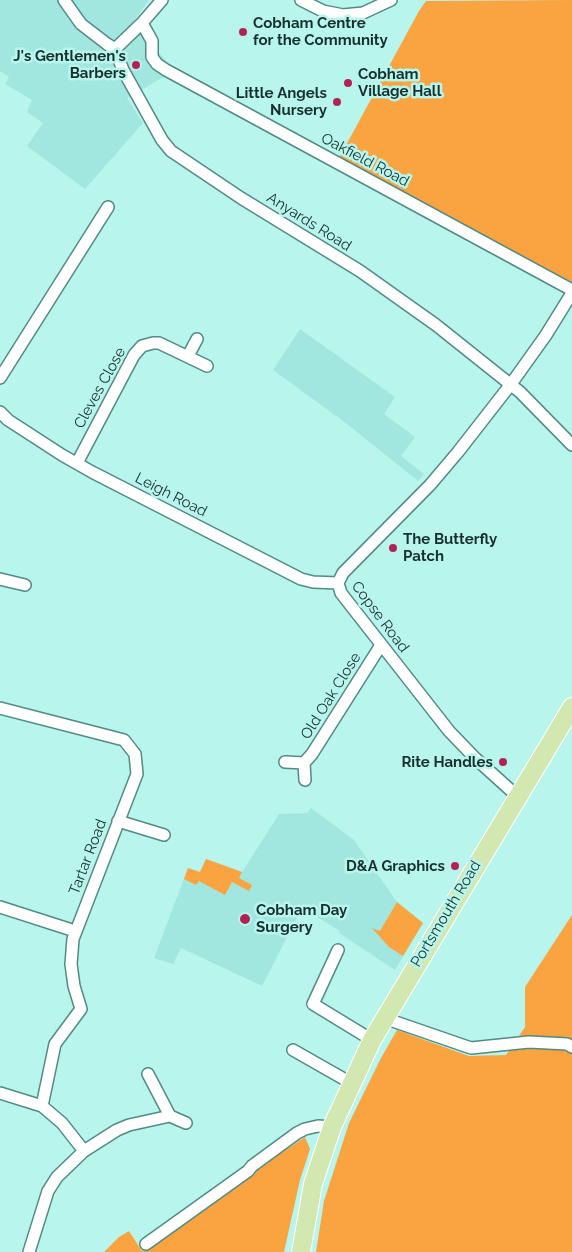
<!DOCTYPE html>
<html>
<head>
<meta charset="utf-8">
<style>
	body { margin:0 }
	canvas { display:block; background:#b8f5ed }
</style>
</head>
<body>
<canvas width="572" height="1252"></canvas>
<script>
const ctx = document.querySelector('canvas').getContext('2d');
ctx.lineJoin = 'round';
function fill(path, color) {
  ctx.fillStyle = color;
  ctx.fill(path, 'evenodd');
}
function shape(rows) {
  const path = new Path2D();
  for (const r of rows) {
    path.moveTo(r[0], r[1]);
    for (let i = 2; i < r.length; i += 2) path.lineTo(r[i], r[i + 1]);
  }
  return path;
}
function strokePath(path, color, width, dash) {
  ctx.strokeStyle = color;
  ctx.lineWidth = width;
  ctx.lineCap = dash ? 'butt' : 'round';
  ctx.setLineDash(dash || []);
  ctx.stroke(path);
}
function drawText(font, color, halo, rows, align = 'center') {
  ctx.font = font + ' Raleway,sans-serif';
  ctx.lineWidth = 5;
  ctx.setLineDash([]);
  ctx.textBaseline = 'middle';
  ctx.strokeStyle = halo;
  ctx.fillStyle = color;
  for (const [text, x, y, turn = 0] of rows) {
    ctx.save();
    ctx.translate(x, y);
    ctx.rotate((+turn || 0) * Math.PI / 180);
    ctx.textAlign = isNaN(turn) ? turn : align;
    if (halo) ctx.strokeText(text, 0, 0);
    ctx.fillText(text, 0, 0);
    ctx.restore();
  }
}
fill(shape([
	[0,0,149,0,134,21,174,71,127,98,143,123,85,189,27,146,43,123,27,112,32,100,5,84,9,77,0,71],
	[300,329,395,397,384,414,415,437,401,456,424,474,418,481,347,424,273,370],
	[311,808,354,840,397,902,423,923,395,970,339,933,340,931,302,908,262,986,181,948,173,964,154,958,188,868,200,872,206,859,242,872,279,814,307,813]
]), '#a2e7df');
fill(shape([
	[572,0,572,285,339,158,419,11,426,1],
	[206,859,242,872,239,878,252,885,249,891,232,882,225,895,199,881,196,885,184,879,188,868,200,872],
	[397,902,423,923,403,956,389,947,372,928,380,931],
	[572,915,572,1252,316,1252,324,1201,349,1123,381,1058,397,1030,469,1056,506,1055,525,1027,525,987],
	[305,1137,310,1149,300,1180,284,1252,104,1252,119,1237,129,1231,142,1251,229,1188]
]), '#f9a441');
const minor = shape([
	[64,0,81,24,107,44,115,49,123,70,162,140,171,151,241,198,360,271,436,325,520,392,572,445],
	[301,0,323,11,343,15,363,13,391,0],
	[142,23,152,41,152,57,157,64,166,70,572,290],
	[115,49,142,23,162,0],
	[188,356,197,339],
	[0,378,108,207],
	[0,412,8,420,62,455,92,472,301,579,313,582,338,583],
	[77,463,134,355,142,346,153,343,159,343,207,366],
	[0,579,25,585],
	[0,708,124,740,135,754,137,774,73,939,71,964,74,986,81,1009,55,1044,42,1106],
	[285,762,304,763],
	[305,780,304,763,312,754,381,645],
	[517,796,475,758,449,731,341,593,338,583,343,573,430,485,458,452,511,384,546,335,572,293],
	[118,821,164,835],
	[0,907,75,931],
	[338,950,313,1004,372,1040],
	[384,1018,471,1048,529,1042,567,1044,572,1047],
	[293,1050,351,1083],
	[148,1074,170,1116],
	[0,1093,42,1106,62,1123,84,1151],
	[146,1244,248,1171,252,1166,297,1133,305,1129,318,1126,332,1127],
	[29,1252,48,1191,57,1177,84,1151,117,1130,129,1125,170,1116,186,1123]
]);
const primary = shape([
	[301,1252,313,1184,332,1127,372,1040,572,707]
]);
strokePath(minor, '#518b84', 14);
strokePath(primary, '#fff', 20);
strokePath(minor, '#fff', 11);
strokePath(primary, '#d3e7b0', 18);
for (const [x, y, r, color] of [
	[243,32,5,"#b22255"],
	[136,65,5,"#b22255"],
	[348,83,5,"#b22255"],
	[337,102,5,"#b22255"],
	[393,548,5,"#b22255"],
	[503,762,5,"#b22255"],
	[455,866,5,"#b22255"],
	[245,919,6,"#b22255"]
]) {
  const dot = new Path2D();
  dot.arc(x, y, r, 0, 2 * Math.PI);
  ctx.fillStyle = color;
  ctx.fill(dot);
  strokePath(dot, '#b8f5ed', 2);
}
drawText('bold 15px', '#18302d', '#b8f5ed', [
	["Cobham Centre",253,23],
	["for the Community",253,40],
	["J's Gentlemen's",126,56,"right"],
	["Barbers",126,73,"right"],
	["Cobham",358,74],
	["Village Hall",358,91],
	["Little Angels",327,93,"right"],
	["Nursery",327,110,"right"],
	["The Butterfly",403,539],
	["Patch",403,556],
	["Rite Handles",493,762,"right"],
	["D&A Graphics",445,866,"right"],
	["Cobham Day",256,910],
	["Surgery",256,927]
], 'left');
drawText('15px', '#18302d', '#b8f5ed', [
	["Oakfield Road",365,160,28],
	["Anyards Road",309,222,32],
	["Cleves Close",100,388,-61],
	["Leigh Road",171,495,27],
	["Copse Road",380,617,53],
	["Old Oak Close",331,696,-58],
	["Tartar Road",88,857,-69],
	["Portsmouth Road",446,914,-59]
]);
</script>
</body>
</html>
